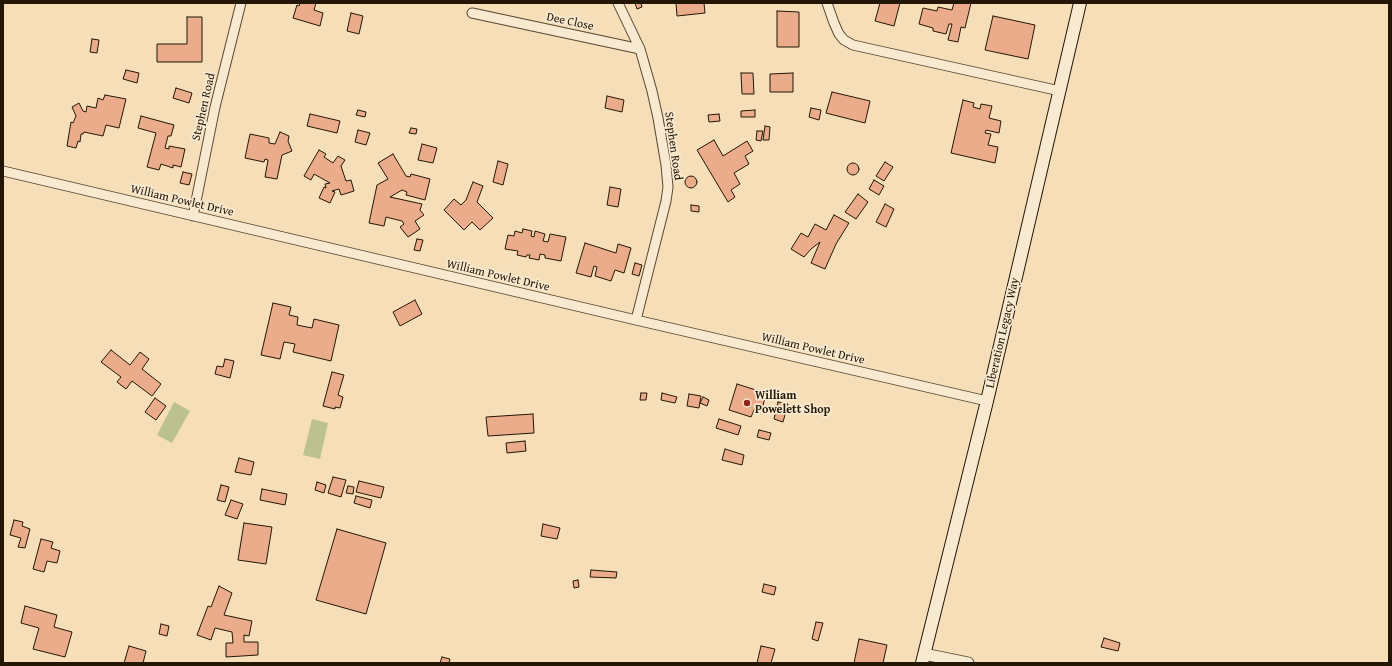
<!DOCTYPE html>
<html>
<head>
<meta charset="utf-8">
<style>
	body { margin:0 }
	#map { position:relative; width:1392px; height:666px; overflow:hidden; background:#f5deb8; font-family:"Gentium Book Plus",serif }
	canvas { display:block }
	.frame { position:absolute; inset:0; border:4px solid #241604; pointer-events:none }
</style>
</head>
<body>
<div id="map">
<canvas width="1392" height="666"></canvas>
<div class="frame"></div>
</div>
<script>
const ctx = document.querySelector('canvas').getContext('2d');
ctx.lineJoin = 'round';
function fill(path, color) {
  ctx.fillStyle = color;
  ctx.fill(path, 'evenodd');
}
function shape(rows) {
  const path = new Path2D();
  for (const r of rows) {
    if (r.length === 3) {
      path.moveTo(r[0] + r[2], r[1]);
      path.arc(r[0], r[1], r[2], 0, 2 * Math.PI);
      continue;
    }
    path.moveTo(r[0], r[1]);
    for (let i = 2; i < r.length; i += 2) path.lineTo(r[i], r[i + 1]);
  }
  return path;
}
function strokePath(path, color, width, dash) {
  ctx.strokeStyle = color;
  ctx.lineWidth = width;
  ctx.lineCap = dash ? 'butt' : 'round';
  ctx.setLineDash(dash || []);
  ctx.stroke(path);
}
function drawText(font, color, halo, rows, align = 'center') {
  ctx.font = font + ' "Gentium Book Plus",serif';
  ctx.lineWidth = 3.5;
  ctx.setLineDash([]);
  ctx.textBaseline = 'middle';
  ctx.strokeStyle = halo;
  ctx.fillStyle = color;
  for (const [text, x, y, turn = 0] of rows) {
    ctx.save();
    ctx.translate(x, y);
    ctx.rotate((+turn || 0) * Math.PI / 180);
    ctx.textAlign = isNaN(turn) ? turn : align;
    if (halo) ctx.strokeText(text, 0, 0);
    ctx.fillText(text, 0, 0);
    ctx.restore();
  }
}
fill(shape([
	[174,402,190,411,172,443,157,435],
	[312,419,328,423,320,459,303,455]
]), '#bbc18f');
const building = shape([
	[300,3,316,3,314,10,323,13,320,26,293,18,297,5,299,6,300,3],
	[635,3,641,3,642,7,637,9,635,3],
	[676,3,704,3,705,13,677,16,676,3],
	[880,3,900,3,894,26,875,21,880,3],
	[954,3,971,3,965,28,961,27,958,42,948,40,952,24,949,24,946,34,933,31,933,28,919,24,923,8,937,11,938,7,952,10,954,3],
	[777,11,799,12,799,47,777,47,777,11],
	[351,13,363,16,359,34,347,31,351,13],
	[993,16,1035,25,1028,59,985,50,993,16],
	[187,17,202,17,202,62,157,62,157,44,187,44,187,17],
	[92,39,99,40,97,53,90,52,92,39],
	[126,70,139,73,137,83,123,79,126,70],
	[741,73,753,73,754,94,742,94,741,73],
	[793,73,793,92,770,92,770,74,793,73],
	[176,88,192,93,189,103,173,98,176,88],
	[832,92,870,101,865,123,826,113,832,92],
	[105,95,126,99,119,128,106,125,103,136,84,132,83,134,81,134,80,142,78,141,76,148,67,146,71,122,73,123,76,116,72,107,79,103,83,111,86,112,87,106,96,108,98,98,103,100,105,95],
	[607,96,624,100,622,112,605,108,607,96],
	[963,100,974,103,973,107,980,109,981,104,992,106,989,118,1001,121,999,133,986,130,985,133,991,134,988,145,998,147,995,163,951,153,963,100],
	[811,108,821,110,819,120,809,117,811,108],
	[358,110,366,112,365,117,356,115,358,110],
	[755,110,755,117,741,117,741,111,755,110],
	[310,114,340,121,337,133,307,126,310,114],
	[719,114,720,121,709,122,708,115,719,114],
	[141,116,174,125,171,136,168,136,165,148,169,149,169,146,185,149,181,167,173,165,173,168,161,164,159,170,147,167,156,133,138,128,141,116],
	[765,126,770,127,769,140,763,140,765,126],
	[411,128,417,129,416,134,409,133,411,128],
	[358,130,370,133,366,145,355,142,358,130],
	[757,131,763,131,761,141,756,140,757,131],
	[280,132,289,136,288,141,292,151,282,155,277,179,265,177,268,160,265,159,264,162,245,158,250,134,269,138,269,143,275,144,280,132],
	[714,140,723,156,747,141,753,151,745,156,749,164,734,173,740,184,731,190,735,197,728,202,697,150,714,140],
	[422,144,437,148,433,163,418,160,422,144],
	[319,150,326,154,324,157,333,163,338,156,345,160,341,166,346,181,351,180,354,191,341,195,339,189,332,191,335,192,330,203,319,198,324,187,326,188,325,184,330,183,314,174,311,180,304,176,319,150],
	[393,154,406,176,410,177,411,174,430,179,425,200,406,195,407,192,402,190,390,197,422,204,420,210,424,215,415,221,420,229,408,237,400,227,404,224,402,221,386,217,384,226,369,223,377,185,388,179,378,163,393,154],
	[498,161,508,164,503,185,493,182,498,161],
	[885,162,893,167,884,181,876,176,885,162],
	[853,169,6],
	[183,172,192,174,189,185,180,183,183,172],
	[691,182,6],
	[874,180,884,186,879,195,869,189,874,180],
	[473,182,483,186,477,202,493,218,480,230,472,222,464,230,444,210,454,199,461,205,466,200,473,182],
	[610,187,621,189,618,207,607,205,610,187],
	[858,194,868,202,856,219,845,212,858,194],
	[885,204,894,209,886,227,876,222,885,204],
	[691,205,699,206,699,212,691,211,691,205],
	[834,215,849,223,836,244,825,269,811,263,820,242,811,249,804,257,791,249,801,233,808,237,815,224,826,230,834,215],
	[523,229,532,231,531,236,534,237,535,231,545,234,543,241,548,242,550,234,566,237,561,261,545,258,545,255,540,254,539,260,529,258,530,255,527,255,526,257,517,255,518,251,505,249,508,235,514,236,515,231,522,233,523,229],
	[417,239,423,240,420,251,414,250,417,239],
	[585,243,616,253,618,244,631,248,624,273,615,270,611,281,595,276,597,267,594,266,591,277,576,273,585,243],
	[635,263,642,265,639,276,632,274,635,263],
	[415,300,422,314,400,326,393,312,415,300],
	[273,303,291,307,289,315,298,317,297,325,312,328,314,319,339,325,331,361,293,352,295,344,284,342,280,359,261,355,273,303],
	[111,350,130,365,140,352,149,359,142,369,161,384,152,396,132,381,126,389,117,382,121,377,101,362,111,350],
	[225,359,234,361,230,378,215,374,217,366,223,367,225,359],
	[332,372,344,375,338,395,343,397,340,408,335,407,335,409,323,406,332,372],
	[737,384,759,391,758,396,765,398,762,409,755,408,751,417,729,410,737,384],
	[641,393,647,393,646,400,640,400,641,393],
	[662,393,677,397,675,403,661,400,662,393],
	[689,394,701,396,699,408,687,406,689,394],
	[703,397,709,400,707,406,700,403,703,397],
	[155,398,166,406,156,420,145,412,155,398],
	[778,402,788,404,783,422,774,419,778,402],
	[533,414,534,433,488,436,486,417,533,414],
	[719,419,741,426,738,435,716,428,719,419],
	[759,430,771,433,769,440,757,437,759,430],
	[525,441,526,451,507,453,506,443,525,441],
	[725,449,744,455,742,465,722,460,725,449],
	[239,458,254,462,251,475,235,472,239,458],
	[333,477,346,480,341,497,328,493,333,477],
	[359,481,384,487,381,498,356,492,359,481],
	[317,482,326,485,324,493,315,490,317,482],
	[221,485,229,487,225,502,217,500,221,485],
	[348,486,354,487,353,494,346,493,348,486],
	[262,489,287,494,285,505,260,500,262,489],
	[356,496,372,500,370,508,354,503,356,496],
	[231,500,243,504,237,519,225,515,231,500],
	[14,520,23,522,22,526,30,529,25,548,18,547,21,538,10,535,14,520],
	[244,523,272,527,266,564,238,560,244,523],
	[543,524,560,528,557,539,541,536,543,524],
	[337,529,386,543,366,614,316,600,337,529],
	[41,539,53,542,51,548,60,551,57,563,47,561,44,572,33,569,41,539],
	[591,570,617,572,616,578,590,577,591,570],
	[578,580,579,587,574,588,573,581,578,580],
	[764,584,776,587,774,595,762,592,764,584],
	[219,586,232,593,224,615,252,621,249,636,244,635,244,642,258,642,258,655,226,657,226,643,233,643,232,632,215,628,211,640,197,635,208,606,211,607,219,586],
	[25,606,57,615,54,627,72,632,65,657,33,649,39,628,21,623,25,606],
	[816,622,823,623,818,641,812,639,816,622],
	[161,624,169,626,167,636,159,634,161,624],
	[1104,638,1120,643,1118,651,1101,647,1104,638],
	[859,639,887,645,883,663,854,663,859,639],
	[129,646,146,651,143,663,124,663,129,646],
	[761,646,775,649,771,663,757,663,761,646],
	[442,657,450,659,449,663,440,663,442,657]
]);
fill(building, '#eaac8a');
strokePath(building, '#241604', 1);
const minor = shape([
	[618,3,640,49,652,91,658,118,666,165,668,187,666,201,636,320],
	[827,3,834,23,839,34,844,40,853,45,1060,91],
	[472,13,640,49],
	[3,171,636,320,987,401],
	[193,216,215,107,241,3]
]);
const tertiary = shape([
	[924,654,968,663]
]);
const secondary = shape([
	[922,663,987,401,1080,3]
]);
strokePath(minor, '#584831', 11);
strokePath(tertiary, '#584831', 13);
strokePath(secondary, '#241604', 14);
strokePath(minor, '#f8ead1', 9);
strokePath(tertiary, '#f8ead1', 11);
strokePath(secondary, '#f8ead1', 12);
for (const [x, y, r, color] of [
	[747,403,4,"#8f2418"]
]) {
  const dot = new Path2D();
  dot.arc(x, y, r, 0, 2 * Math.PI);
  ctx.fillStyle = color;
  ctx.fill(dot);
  strokePath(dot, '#f8ead1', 1.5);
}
drawText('12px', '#241604', '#f8ead1', [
	["Dee Close",570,22,12],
	["Stephen Road",204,107,-77],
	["Stephen Road",673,146,82],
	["William Powlet Drive",182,201,13],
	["William Powlet Drive",498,276,13],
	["Liberation Legacy Way",1003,333,-77],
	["William Powlet Drive",813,349,13]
]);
drawText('bold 12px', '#241604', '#f8ead1', [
	["William",755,396],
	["Powelett Shop",755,410]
], 'left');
</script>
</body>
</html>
